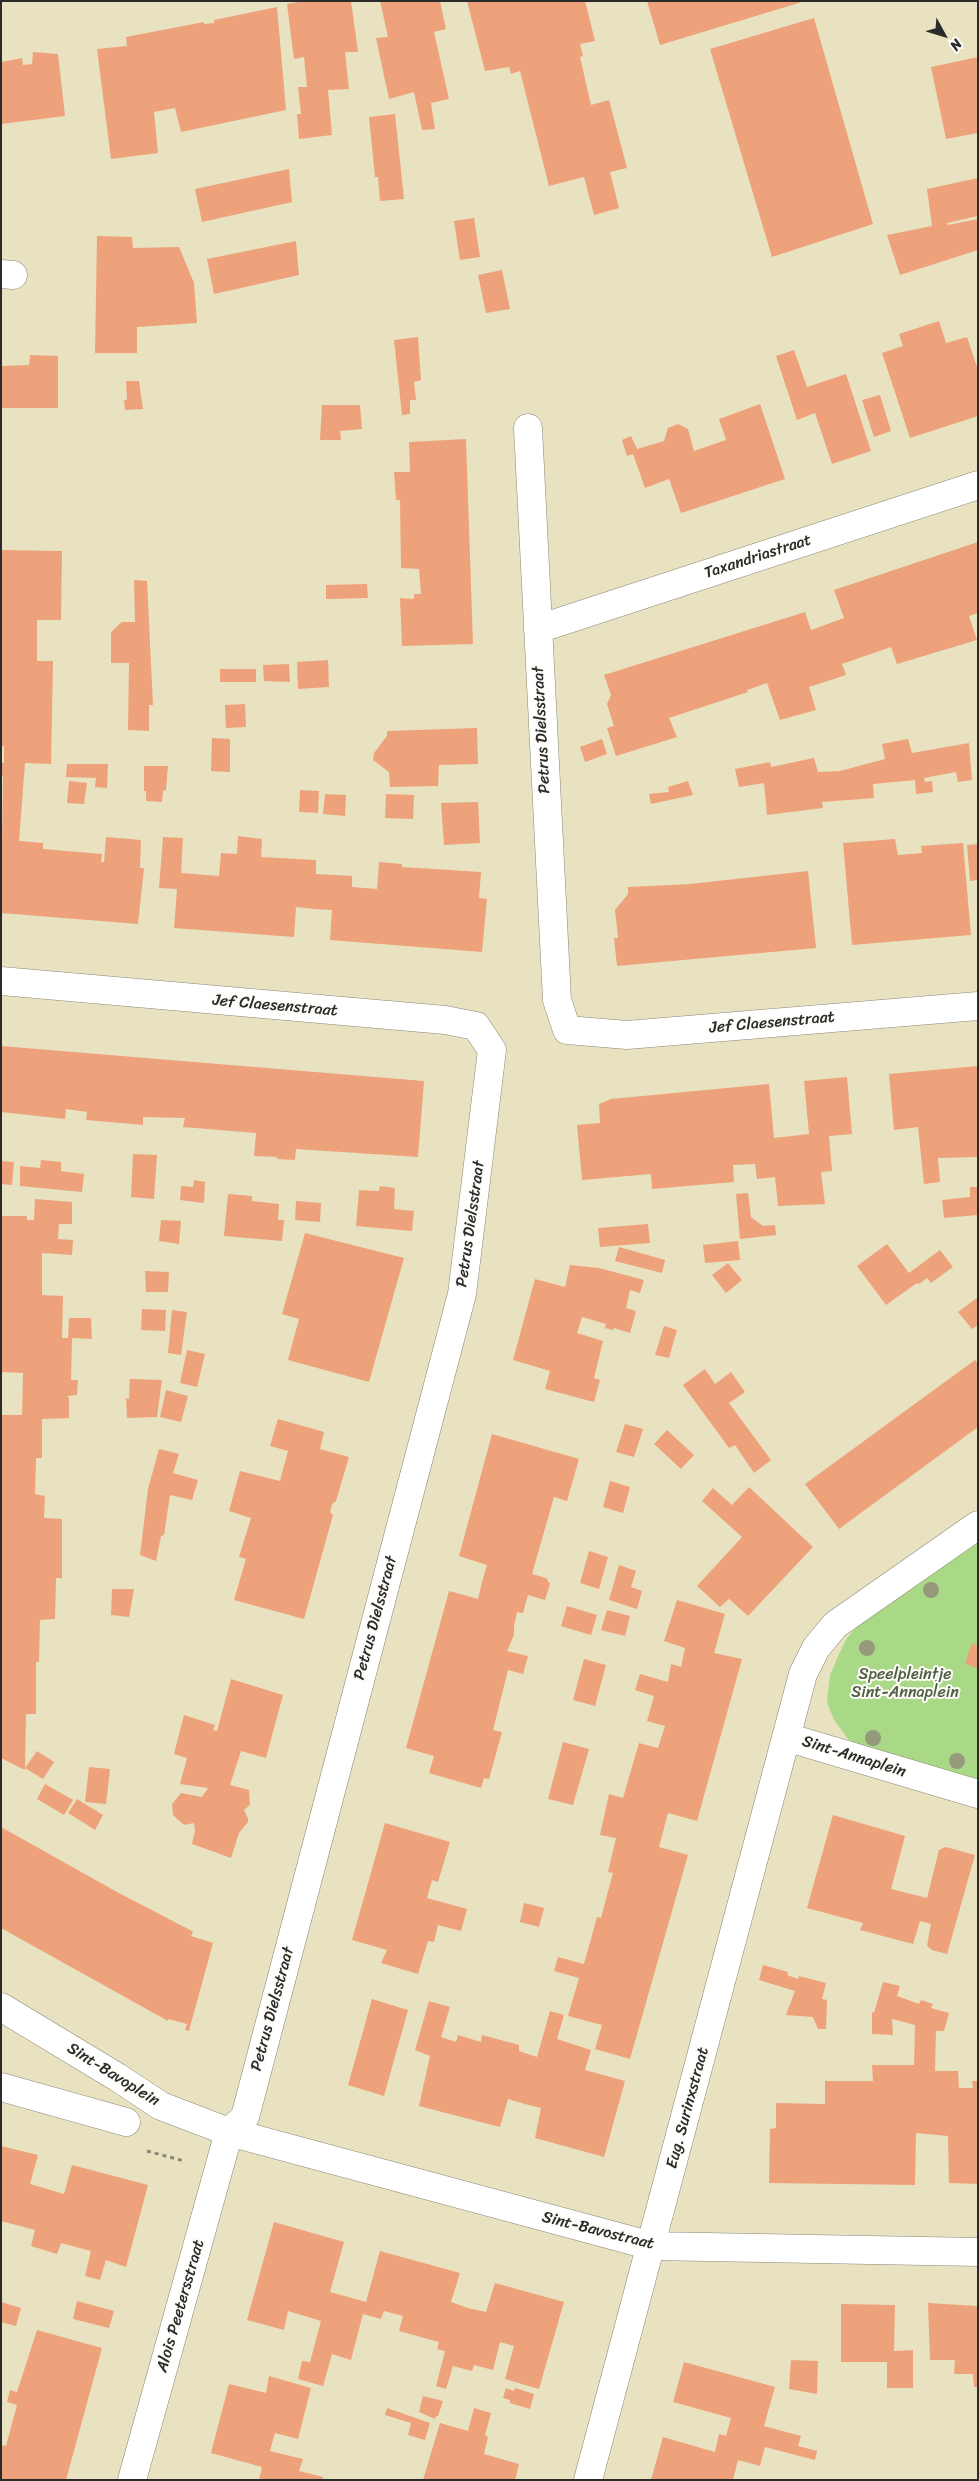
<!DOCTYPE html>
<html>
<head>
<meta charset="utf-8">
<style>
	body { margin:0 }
	#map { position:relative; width:979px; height:2481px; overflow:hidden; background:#e8e2c0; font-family:Sriracha,sans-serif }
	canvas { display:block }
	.frame { position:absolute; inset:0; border:2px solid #2b2b2b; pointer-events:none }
	.north { position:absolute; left:919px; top:10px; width:50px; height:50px; -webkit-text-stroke:4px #fdfcf7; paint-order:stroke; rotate:129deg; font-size:14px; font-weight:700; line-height:20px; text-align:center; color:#2b2b2b }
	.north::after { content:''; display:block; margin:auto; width:18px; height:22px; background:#2b2b2b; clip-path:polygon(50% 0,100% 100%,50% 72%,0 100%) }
</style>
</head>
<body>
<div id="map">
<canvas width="979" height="2481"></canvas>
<div class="frame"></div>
<div class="north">N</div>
</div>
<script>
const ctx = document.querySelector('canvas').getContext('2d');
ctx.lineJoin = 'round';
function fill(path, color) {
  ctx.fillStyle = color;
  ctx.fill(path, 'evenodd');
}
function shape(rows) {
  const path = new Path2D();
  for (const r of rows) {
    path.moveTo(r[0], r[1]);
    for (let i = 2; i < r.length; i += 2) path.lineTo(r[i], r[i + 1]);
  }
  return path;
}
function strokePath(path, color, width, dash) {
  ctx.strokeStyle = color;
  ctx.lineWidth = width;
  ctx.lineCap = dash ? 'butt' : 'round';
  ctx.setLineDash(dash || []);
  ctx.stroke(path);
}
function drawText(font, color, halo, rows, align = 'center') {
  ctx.font = font + ' Sriracha,sans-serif';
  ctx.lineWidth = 4;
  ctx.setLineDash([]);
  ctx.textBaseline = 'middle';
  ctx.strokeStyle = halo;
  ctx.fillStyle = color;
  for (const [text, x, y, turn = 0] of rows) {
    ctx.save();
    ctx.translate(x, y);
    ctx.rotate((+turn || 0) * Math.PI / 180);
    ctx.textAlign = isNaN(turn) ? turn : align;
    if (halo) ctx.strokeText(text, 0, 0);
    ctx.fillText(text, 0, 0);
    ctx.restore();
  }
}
fill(shape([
	[978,1537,978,1779,863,1748,848,1739,834,1720,827,1702,830,1675,839,1654,847,1638,860,1623]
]), '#a9d987');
fill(shape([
	[304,1,351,1,358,52,345,52,349,89,328,90,332,135,299,139,297,114,301,114,298,87,307,87,304,57,294,59,287,4],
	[380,1,440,1,446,29,434,32,449,99,431,103,435,129,422,130,414,92,389,99,376,38,388,37],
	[467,1,585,1,595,41,580,44,583,56,580,57,591,105,609,100,627,168,610,172,619,208,594,215,584,177,549,186,520,71,511,74,509,67,485,71],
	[647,1,802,1,802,2,660,45],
	[277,7,286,110,181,132,175,108,154,112,158,153,111,159,97,49,127,46,126,37,204,22,204,24,214,23,214,20],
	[814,18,873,224,772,257,710,49],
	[33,52,58,54,65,116,1,124,1,62,22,58,23,65,32,64],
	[978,57,978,133,946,139,931,67],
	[395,114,404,199,380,201,378,177,375,177,369,117],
	[289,169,292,202,202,222,195,189],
	[978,178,978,216,947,223,948,225,978,219,978,250,900,275,887,235,932,226,927,189],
	[474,218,480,257,460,260,454,221],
	[97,236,132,237,133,248,179,247,194,283,197,323,137,327,137,353,95,353],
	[296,241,299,275,214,294,207,259],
	[502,270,510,309,486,313,478,275],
	[939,321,946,343,967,337,978,370,978,416,910,438,882,353,903,346,899,334],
	[418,337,421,380,414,382,416,400,410,400,410,414,402,415,394,340],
	[794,350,807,387,846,374,871,451,832,464,815,413,797,420,776,356],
	[30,355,58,356,58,408,1,408,1,366,29,365],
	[126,381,139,381,143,409,125,410,124,400,127,400],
	[880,395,891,431,874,437,862,400],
	[760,404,785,479,681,513,669,479,645,488,633,454,627,456,622,440,631,436,637,449,664,441,668,428,678,424,688,429,694,451,726,440,719,419],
	[322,405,360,405,362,429,340,431,341,440,320,440],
	[466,439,473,644,402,646,400,598,414,599,414,594,421,594,419,569,401,568,400,500,396,500,394,472,410,472,409,442],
	[978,542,978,613,969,616,977,640,897,664,891,647,842,664,846,675,809,687,816,710,780,720,767,683,747,690,748,692,669,718,677,737,616,756,607,728,614,726,607,704,611,695,604,675,805,612,811,630,844,618,834,590],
	[1,550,62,551,61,620,37,620,37,661,53,661,51,764,25,763,19,841,43,843,43,849,102,854,101,862,104,862,106,837,141,840,140,868,144,868,138,924,1,913,3,776,1,776,1,763,4,763,4,746,1,746],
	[134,580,147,581,153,705,149,705,149,731,128,730,129,663,111,663,111,632,122,622,135,622],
	[367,584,368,598,326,599,326,585],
	[328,660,329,687,298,689,297,662],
	[289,664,290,682,264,681,263,665],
	[220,669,256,669,256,682,220,682],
	[245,704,246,727,226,728,225,705],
	[477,728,478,764,439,765,438,786,390,787,389,772,373,760,374,753,387,736,387,731],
	[212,738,230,739,230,772,211,771],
	[602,739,607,754,585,762,580,747],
	[908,739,912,753,969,743,972,780,958,782,956,772,924,778,925,782,932,781,933,792,916,794,915,780,873,784,874,798,822,802,823,808,767,815,764,783,739,787,735,769,770,762,771,767,814,758,818,772,840,771,885,759,882,744],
	[67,764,108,764,107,788,95,787,96,778,66,777],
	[144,766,168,766,166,790,163,791,162,802,146,801,146,791,144,791],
	[69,781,87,783,84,804,67,803],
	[688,781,693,795,651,804,649,794,669,792,668,787],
	[300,790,319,791,318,813,299,812],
	[325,794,346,795,345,816,323,814],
	[386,794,414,795,413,819,385,818],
	[478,802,480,843,444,845,441,803],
	[238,836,262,839,261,857,316,860,316,874,352,876,352,887,377,889,379,862,402,864,402,867,481,872,479,898,487,899,482,952,330,940,332,910,314,909,296,907,294,937,174,928,177,889,159,888,163,837,183,838,181,873,219,876,221,853,237,854],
	[895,839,898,855,922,853,921,846,963,843,971,935,852,945,843,843],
	[978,844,978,880,970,881,967,845],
	[808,871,816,948,617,966,614,938,618,938,615,910,628,894,628,887,690,884],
	[1,1046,424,1081,418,1157,296,1149,295,1160,277,1159,277,1157,254,1156,256,1133,183,1127,185,1118,143,1117,143,1125,86,1120,87,1112,66,1109,65,1119,1,1112],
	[978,1066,978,1157,938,1158,940,1182,924,1184,918,1127,894,1130,889,1074],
	[847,1077,852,1134,829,1136,832,1171,821,1172,825,1204,778,1206,775,1177,757,1179,755,1164,733,1165,734,1182,652,1189,651,1174,582,1180,577,1125,600,1123,599,1104,611,1099,769,1084,774,1138,809,1134,804,1081],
	[133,1154,157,1155,154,1199,131,1197],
	[41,1160,61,1162,61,1171,84,1174,82,1192,20,1186,20,1166,40,1168],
	[1,1161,14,1162,12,1185,1,1184],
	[194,1180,205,1182,204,1203,180,1200,181,1186,193,1187],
	[380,1186,395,1188,394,1209,414,1211,412,1231,356,1226,359,1190,379,1191],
	[970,1187,978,1187,978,1215,944,1218,942,1200,970,1197],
	[748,1193,751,1217,763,1226,775,1225,776,1235,740,1239,736,1194],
	[228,1194,252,1196,252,1201,279,1204,278,1220,284,1220,282,1241,224,1236],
	[35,1199,72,1202,72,1224,59,1224,58,1239,73,1240,72,1255,42,1253,42,1295,63,1296,62,1338,68,1338,69,1318,91,1318,92,1339,72,1338,71,1380,78,1380,77,1395,67,1396,69,1398,69,1418,42,1419,42,1458,36,1458,35,1494,45,1496,44,1518,62,1519,62,1578,56,1578,55,1619,40,1620,39,1662,36,1662,36,1714,26,1714,25,1770,1,1758,1,1415,22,1415,23,1373,1,1372,1,1216,27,1216,27,1220,34,1220],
	[296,1201,321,1203,320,1222,295,1220],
	[161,1220,181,1221,179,1244,159,1241],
	[648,1224,650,1243,600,1247,598,1228],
	[305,1233,404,1258,369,1382,288,1360,299,1319,282,1314],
	[738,1241,740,1260,705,1263,703,1245],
	[887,1244,909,1273,940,1250,953,1267,931,1283,927,1278,919,1284,917,1283,886,1305,857,1266],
	[619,1247,665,1260,662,1273,615,1261],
	[728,1263,742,1280,726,1293,712,1275],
	[570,1265,599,1268,644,1280,640,1293,630,1290,626,1308,636,1311,630,1333,614,1328,613,1330,605,1328,606,1324,582,1317,577,1333,603,1341,594,1378,600,1380,594,1402,545,1389,550,1371,513,1360,535,1279,565,1287],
	[145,1271,169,1272,168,1292,146,1292],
	[978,1297,978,1325,972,1329,958,1312],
	[142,1309,166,1310,165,1331,141,1330],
	[172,1310,187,1312,181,1355,168,1353],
	[664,1326,677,1330,669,1358,655,1355],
	[187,1350,205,1354,197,1387,180,1383],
	[975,1360,978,1363,978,1427,839,1529,805,1484],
	[705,1369,715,1384,731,1372,745,1392,729,1403,771,1460,754,1473,735,1445,729,1448,683,1385],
	[130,1379,162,1380,157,1417,127,1418,126,1398,129,1399],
	[166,1390,188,1396,181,1422,160,1417],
	[278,1419,324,1432,320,1449,349,1457,336,1501,332,1504,330,1512,333,1515,304,1619,234,1600,246,1559,239,1557,251,1518,229,1511,240,1471,280,1481,288,1451,270,1446],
	[625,1424,643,1429,634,1457,616,1452],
	[667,1430,694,1455,681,1469,654,1444],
	[492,1434,579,1459,567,1501,554,1497,532,1574,546,1578,550,1584,545,1600,528,1595,523,1613,517,1612,514,1626,514,1635,507,1651,528,1656,523,1674,508,1670,493,1730,502,1732,489,1779,484,1778,481,1788,429,1773,434,1756,406,1748,449,1591,478,1599,482,1582,487,1565,459,1556],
	[159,1449,179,1454,173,1473,198,1480,192,1500,170,1495,164,1535,161,1536,156,1561,140,1555,148,1489],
	[610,1481,630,1487,623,1513,603,1507],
	[749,1487,813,1547,748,1616,729,1599,720,1607,697,1586,742,1537,702,1501,713,1488,732,1505],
	[589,1551,608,1557,599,1589,580,1583],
	[619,1565,636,1571,631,1587,642,1591,637,1609,609,1600],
	[112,1589,134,1589,129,1617,111,1615],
	[677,1600,725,1614,714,1653,742,1659,697,1821,668,1813,659,1847,688,1855,630,2059,595,2049,602,2025,568,2016,579,1978,554,1971,558,1957,584,1964,597,1917,601,1918,613,1873,608,1872,616,1838,600,1835,609,1794,623,1798,639,1743,658,1748,665,1726,647,1721,654,1696,635,1690,640,1674,668,1682,671,1664,681,1667,685,1648,664,1641],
	[567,1606,597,1615,591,1635,561,1626],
	[607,1610,630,1616,625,1636,601,1630],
	[972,1643,978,1646,978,1669,965,1663],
	[584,1659,606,1665,595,1706,573,1700],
	[231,1679,283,1695,266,1758,241,1751,230,1785,249,1790,250,1805,244,1810,248,1818,248,1822,239,1833,231,1858,192,1844,195,1830,194,1823,184,1825,173,1815,172,1804,181,1793,202,1797,208,1788,180,1784,187,1758,174,1754,184,1715,215,1725,213,1730,217,1731],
	[563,1742,589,1749,573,1805,548,1799],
	[37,1751,54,1762,43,1779,25,1768],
	[89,1767,110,1769,106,1804,85,1802],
	[45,1784,73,1800,64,1815,37,1799],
	[77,1799,103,1815,95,1830,68,1813],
	[833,1815,905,1836,891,1889,927,1898,939,1850,946,1847,975,1855,947,1954,932,1950,927,1946,931,1924,920,1921,913,1944,860,1930,863,1923,807,1908],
	[385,1823,450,1842,438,1882,432,1880,427,1898,467,1909,461,1931,438,1925,434,1942,428,1941,418,1974,381,1963,387,1950,352,1940],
	[1,1827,117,1892,190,1930,193,1932,191,1936,213,1943,189,2031,185,2030,187,2024,168,2019,168,2021,1,1928],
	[524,1903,544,1908,539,1927,520,1922],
	[763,1965,788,1972,787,1975,798,1979,799,1976,826,1983,822,1999,827,2000,826,2029,818,2029,813,2017,786,2015,795,1991,759,1980],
	[883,1982,900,1986,897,1996,919,2004,921,2000,933,2004,931,2008,949,2013,944,2031,936,2031,935,2071,958,2071,959,2088,973,2088,972,2081,978,2081,978,2184,949,2183,948,2136,916,2133,915,2185,769,2183,770,2129,776,2128,776,2103,825,2104,825,2081,873,2081,872,2065,914,2065,915,2025,892,2019,893,2035,872,2034,872,2012,874,2013],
	[372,1999,408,2010,384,2096,348,2085],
	[429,2001,450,2007,441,2037,456,2042,458,2035,481,2042,482,2035,519,2045,519,2051,537,2057,550,2011,564,2015,557,2039,591,2050,585,2070,625,2081,604,2157,535,2138,541,2108,525,2104,508,2099,500,2127,419,2106,430,2056,415,2050],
	[1,2146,38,2155,30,2184,64,2194,72,2165,148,2185,126,2267,106,2260,100,2280,85,2276,91,2251,61,2243,57,2254,31,2246,35,2230,1,2221],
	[274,2222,344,2242,330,2292,366,2302,380,2251,460,2273,451,2302,468,2308,486,2312,495,2283,564,2302,539,2389,505,2379,514,2346,500,2342,493,2370,474,2365,472,2371,453,2366,446,2389,436,2386,445,2351,437,2349,439,2342,399,2331,403,2316,384,2311,381,2319,363,2314,351,2360,332,2354,323,2386,298,2379,302,2361,310,2362,321,2321,288,2311,284,2330,247,2320],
	[77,2301,114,2311,109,2328,73,2319],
	[1,2302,21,2308,16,2326,1,2322],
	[928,2303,977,2306,978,2387,974,2387,973,2374,954,2374,955,2360,930,2360],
	[841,2304,895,2305,894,2351,913,2350,913,2388,887,2388,887,2362,841,2362],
	[37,2330,102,2348,66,2480,1,2480,1,2445,6,2446,17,2405,7,2402,10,2390,17,2392],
	[791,2360,818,2361,817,2394,789,2389],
	[684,2362,775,2387,764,2426,801,2436,798,2446,817,2451,815,2460,765,2447,760,2466,738,2460,733,2480,651,2480,663,2437,715,2452,719,2434,726,2436,731,2418,673,2402],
	[269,2376,311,2388,298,2439,275,2433,270,2451,303,2459,299,2471,323,2477,322,2480,259,2480,262,2467,211,2453,229,2384,266,2393],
	[506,2388,514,2391,515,2388,534,2394,530,2409,510,2403,510,2400,503,2398],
	[423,2396,443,2401,438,2416,436,2416,435,2419,419,2412],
	[387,2408,430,2423,425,2440,408,2435,411,2423,385,2415],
	[474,2408,491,2413,485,2435,488,2437,484,2454,519,2464,515,2480,423,2480,440,2423,468,2431]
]), '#eea27c');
const street = shape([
	[1,274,13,275],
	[528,428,557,1000,567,1030,627,1035,978,1006],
	[538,629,978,485],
	[1,981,445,1020,476,1026,492,1050,462,1294,245,2117,229,2132],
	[786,1737,978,1794],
	[1,2007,117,2077,161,2106,229,2132,652,2246,978,2252],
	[1,2087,126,2122],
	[132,2480,229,2132],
	[588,2480,803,1674,816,1648,835,1625,978,1525]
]);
strokePath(street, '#8a8676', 29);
strokePath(shape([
	[147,2151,184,2161]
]), '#8a8676', 3, [4, 4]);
strokePath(street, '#fff', 28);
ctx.fillStyle = '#959a7d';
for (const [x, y] of [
	[931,1590],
	[867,1648],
	[873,1738],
	[957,1761]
]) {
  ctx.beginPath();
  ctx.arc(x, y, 8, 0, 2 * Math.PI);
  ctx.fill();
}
drawText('16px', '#2b2b2b', '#fdfcf7', [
	["Taxandriastraat",758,557,-18],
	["Petrus Dielsstraat",542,730,-93],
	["Jef Claesenstraat",275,1006,5],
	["Jef Claesenstraat",772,1023,-5],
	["Petrus Dielsstraat",471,1224,-82],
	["Petrus Dielsstraat",376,1618,-75],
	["Sint-Annaplein",854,1757,17],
	["Petrus Dielsstraat",273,2009,-75],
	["Sint-Bavoplein",113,2075,32],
	["Eug. Surinxstraat",688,2108,-75],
	["Sint-Bavostraat",598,2231,14],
	["Alois Peetersstraat",181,2306,-74]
]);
drawText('16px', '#515f47', '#fdfcf7', [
	["Speelpleintje",905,1675],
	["Sint-Annaplein",905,1693]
]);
</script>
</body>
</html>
